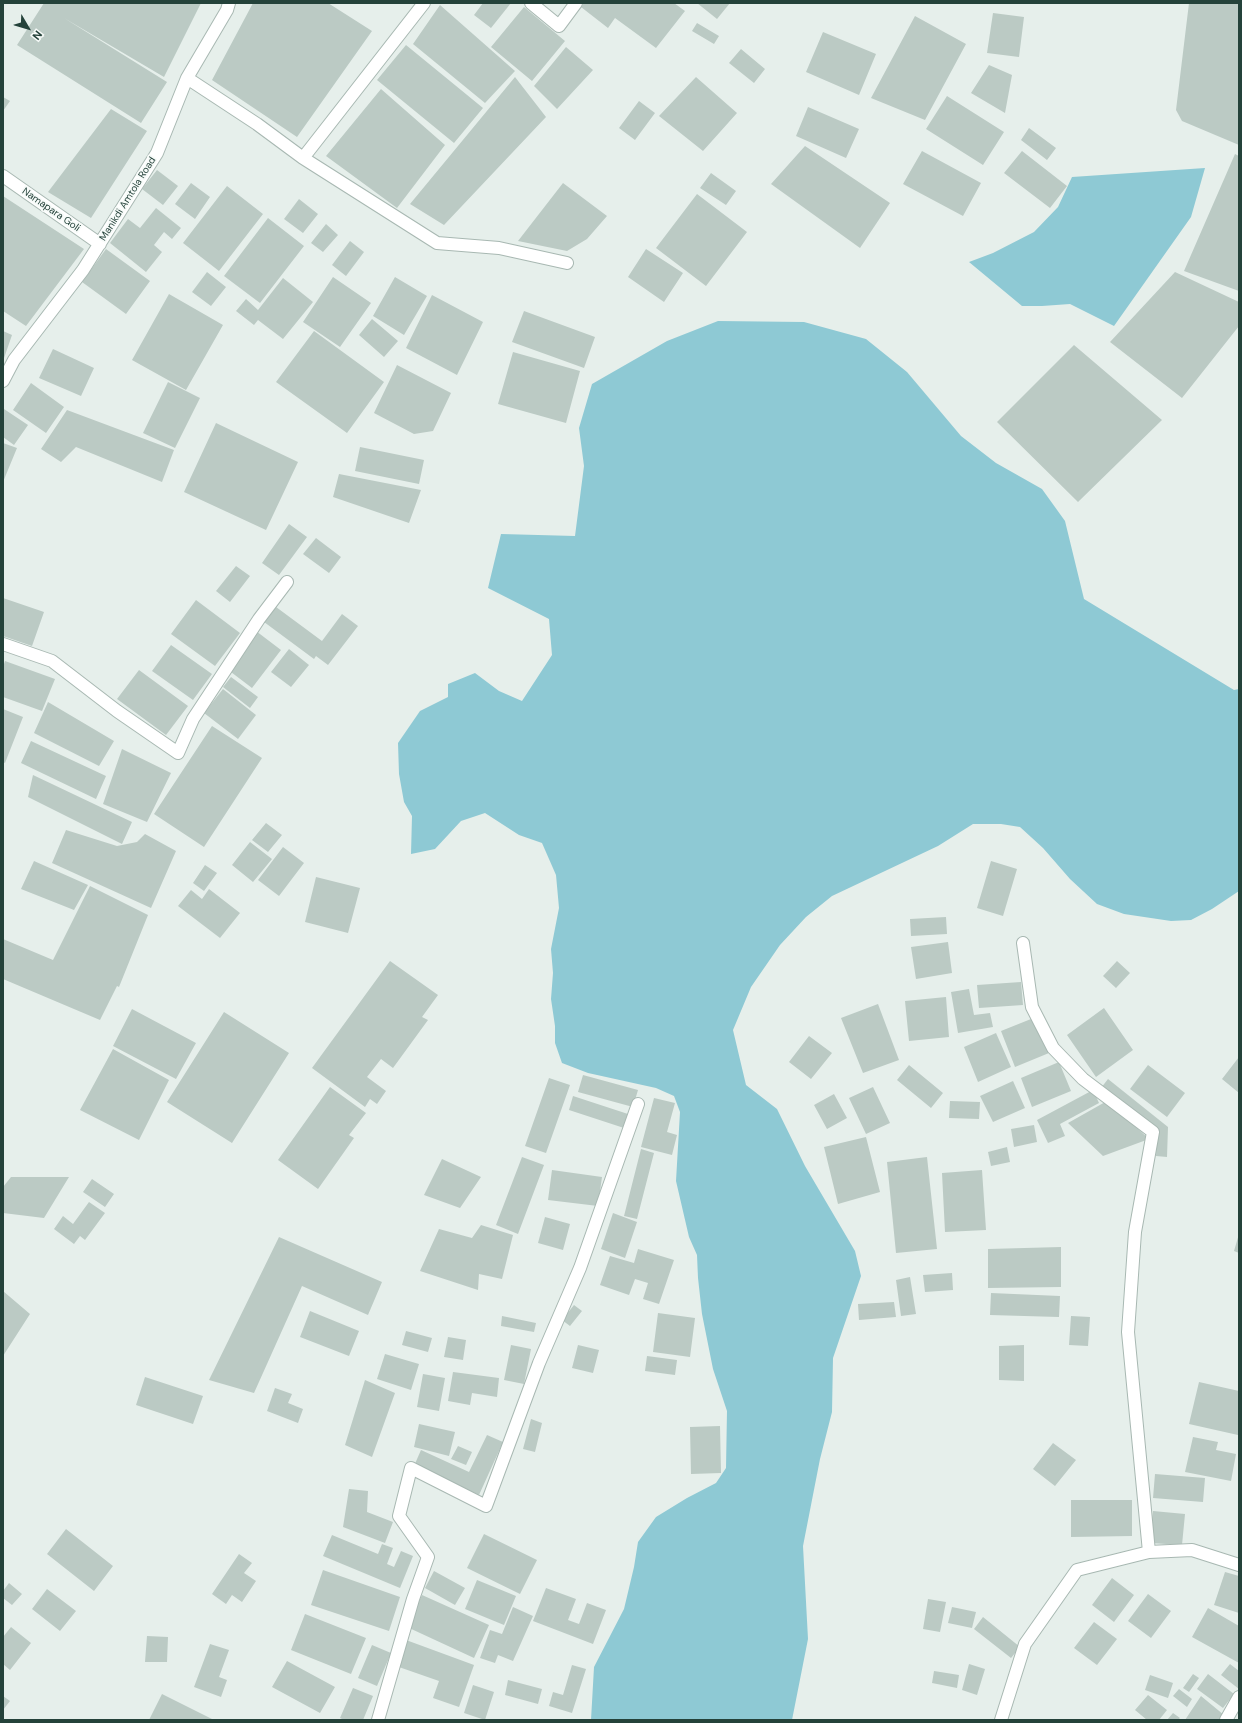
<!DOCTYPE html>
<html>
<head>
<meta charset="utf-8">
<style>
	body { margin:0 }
	#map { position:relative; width:1242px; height:1723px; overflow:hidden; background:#e6efeb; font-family:"DM Sans",sans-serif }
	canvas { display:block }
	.frame { position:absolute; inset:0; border:4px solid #24423a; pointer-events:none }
	.north { position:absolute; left:8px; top:8px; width:40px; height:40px; -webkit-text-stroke:3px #f7fbf9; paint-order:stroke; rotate:128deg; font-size:11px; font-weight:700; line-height:16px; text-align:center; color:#24423a }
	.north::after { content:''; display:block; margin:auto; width:14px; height:18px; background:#24423a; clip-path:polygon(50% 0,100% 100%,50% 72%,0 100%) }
</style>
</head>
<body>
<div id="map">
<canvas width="1242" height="1723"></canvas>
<div class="frame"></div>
<div class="north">N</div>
</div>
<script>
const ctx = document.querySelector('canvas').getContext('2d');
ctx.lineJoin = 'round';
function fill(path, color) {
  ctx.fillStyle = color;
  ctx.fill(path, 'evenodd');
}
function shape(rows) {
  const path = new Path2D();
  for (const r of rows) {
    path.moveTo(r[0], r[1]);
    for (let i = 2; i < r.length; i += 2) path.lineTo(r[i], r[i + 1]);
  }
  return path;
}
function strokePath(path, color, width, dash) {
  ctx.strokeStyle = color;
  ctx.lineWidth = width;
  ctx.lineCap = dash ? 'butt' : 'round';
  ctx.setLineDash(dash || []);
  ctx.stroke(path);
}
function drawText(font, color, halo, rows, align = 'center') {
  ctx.font = font + ' "DM Sans",sans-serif';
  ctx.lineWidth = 3.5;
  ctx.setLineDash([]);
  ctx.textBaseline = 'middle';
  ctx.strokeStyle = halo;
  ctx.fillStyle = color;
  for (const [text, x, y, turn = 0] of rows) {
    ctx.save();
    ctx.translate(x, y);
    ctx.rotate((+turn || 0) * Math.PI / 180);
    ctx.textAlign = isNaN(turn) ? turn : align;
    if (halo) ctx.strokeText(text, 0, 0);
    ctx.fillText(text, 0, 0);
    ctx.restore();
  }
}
fill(shape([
	[1205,168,1191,217,1114,326,1070,304,1042,306,1022,306,969,262,993,253,1034,232,1058,207,1072,177],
	[718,321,804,322,866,339,907,372,961,436,996,463,1042,489,1065,521,1084,599,1234,690,1239,689,1239,891,1212,909,1191,920,1171,921,1124,914,1097,904,1070,879,1043,848,1020,827,1001,824,973,824,938,846,832,896,806,917,780,945,751,987,733,1030,746,1085,777,1109,805,1166,855,1251,861,1276,833,1358,832,1412,820,1459,803,1546,808,1639,792,1720,591,1720,594,1667,624,1609,634,1567,638,1542,656,1517,687,1498,716,1483,726,1468,727,1411,713,1369,702,1314,698,1278,697,1255,689,1237,676,1181,680,1112,674,1096,656,1088,588,1073,562,1063,555,1043,555,1026,551,999,553,973,551,949,559,908,556,875,542,843,519,835,485,813,461,821,435,849,411,854,412,816,404,802,399,774,398,743,420,711,448,697,448,684,475,673,499,691,522,701,552,655,549,619,488,588,501,534,575,536,584,466,579,428,592,384,667,341]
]), '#8ec9d4');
fill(shape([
	[44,3,201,3,164,77,64,18,167,82,141,123,17,45],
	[253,3,328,3,372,31,297,137,212,80],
	[483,3,511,3,491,28,474,15],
	[584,3,674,3,685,11,656,48,615,18,608,28,581,7],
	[697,3,730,3,717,19],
	[1189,3,1239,3,1239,145,1182,121,1176,110],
	[440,5,515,71,485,103,413,44],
	[524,7,565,41,532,81,491,47],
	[993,13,1024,17,1019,57,987,53],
	[915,16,966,44,925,120,871,98],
	[697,23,719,36,714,44,692,31],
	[823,32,876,54,859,95,806,72],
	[406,45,483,108,454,143,377,80],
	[566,47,593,70,557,109,534,86],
	[741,49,765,69,754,83,729,63],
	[989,65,1012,75,1005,113,971,93],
	[515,77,546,117,444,225,410,204],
	[696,77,737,113,703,151,659,116],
	[381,89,445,145,397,208,326,156],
	[947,96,1004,132,983,165,926,129],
	[3,97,10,101,3,111],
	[639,101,655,113,635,140,619,128],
	[808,107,859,129,846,158,796,136],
	[111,109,147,131,91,218,48,192],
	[1029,128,1056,148,1047,160,1021,140],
	[805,146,890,203,860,248,771,184],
	[922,151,981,183,963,216,903,184],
	[1022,151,1067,186,1050,208,1004,173],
	[1235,154,1239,156,1239,291,1184,271],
	[157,170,178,186,163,205,142,189],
	[711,173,736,191,726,205,700,188],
	[191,183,210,197,195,219,175,204],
	[563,183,607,216,587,239,567,251,518,241],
	[227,186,263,214,219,271,183,243],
	[697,194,747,232,706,286,656,248],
	[3,196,84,249,26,326,3,311],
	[299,199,318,214,303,233,284,219],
	[156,208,181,228,172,239,164,232,154,245,162,252,146,272,110,243,128,219,140,228],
	[268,218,304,246,260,303,224,276],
	[326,224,338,235,323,252,311,243],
	[350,241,364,252,346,276,332,265],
	[106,249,150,281,126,314,82,282],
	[646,249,683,273,664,302,628,277],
	[207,272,226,287,211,306,192,292],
	[1175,272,1239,302,1239,326,1182,398,1110,342],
	[333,277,371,303,340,347,303,322],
	[395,277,427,296,404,335,373,316],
	[283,278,313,302,283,339,258,320,254,325,236,311,246,299,258,310],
	[169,294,223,325,186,390,132,360],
	[432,295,483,322,457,375,406,348],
	[524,311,595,337,584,368,512,342],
	[372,319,398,341,384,357,359,335],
	[3,331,12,335,3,361],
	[314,331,384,382,347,433,276,382],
	[1074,345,1162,420,1078,502,997,422],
	[53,349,94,368,81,396,39,378],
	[513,352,580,371,566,423,498,404],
	[397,365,451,393,433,431,414,434,374,413],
	[168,382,200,398,175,448,143,433],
	[31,383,64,407,46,433,13,410],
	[4,409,28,425,14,445,3,437,3,411],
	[67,410,174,450,162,482,76,447,61,462,41,449],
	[216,423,298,462,266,530,184,492],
	[3,443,17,448,3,482],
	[360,447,424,460,419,484,355,471],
	[339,474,421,490,409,523,333,497],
	[289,524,307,537,279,575,262,563],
	[316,538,341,557,329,573,303,554],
	[236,566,250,576,230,602,216,591],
	[3,598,44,612,32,646,3,636],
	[196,600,240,633,215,666,171,634],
	[272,604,322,641,342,614,358,626,328,665,316,656,314,659,260,619],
	[256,631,281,650,252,688,227,669],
	[171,645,212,674,193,700,152,671],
	[289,649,309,665,291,687,271,672],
	[5,661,55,679,42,711,3,697,3,667],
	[139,670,188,706,166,735,117,699],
	[231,677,258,697,250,708,223,687],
	[223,689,256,715,238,739,204,713],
	[48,702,114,741,99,766,34,733],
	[3,709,23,717,5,763,3,762],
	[212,726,262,758,204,847,154,814],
	[31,741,106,776,96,799,21,763],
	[122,749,171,773,147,822,103,804],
	[33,775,132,822,122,844,28,797],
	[266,823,282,835,268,852,252,840],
	[66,830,117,846,137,842,145,834,176,851,151,908,52,863],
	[250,842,272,859,253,882,232,865],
	[283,847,304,863,279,896,258,880],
	[34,861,88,885,74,910,21,889],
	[991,861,1017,869,1003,916,977,908],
	[205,865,217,873,204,891,193,883],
	[316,877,360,888,348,933,305,922],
	[90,886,148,915,119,987,117,986,100,1020,3,979,3,939,53,960],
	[209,889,240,913,220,938,178,906,191,890,202,899],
	[946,917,947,934,911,936,910,919],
	[948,942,952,973,916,979,911,947],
	[390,961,438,995,422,1017,428,1020,393,1068,381,1059,367,1077,386,1091,377,1104,370,1099,365,1107,312,1068],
	[1117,961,1130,973,1116,988,1103,976],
	[1021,982,1023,1005,979,1008,977,985],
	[969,989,974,1015,990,1013,993,1027,958,1033,951,992],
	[946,997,949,1037,909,1041,905,1001],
	[878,1004,899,1060,863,1073,841,1018],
	[1104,1008,1133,1050,1096,1077,1067,1035],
	[132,1009,196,1043,176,1079,113,1046],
	[224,1012,289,1053,232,1143,167,1102],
	[1036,1017,1049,1053,1015,1067,1001,1031],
	[996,1033,1011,1067,978,1082,964,1047],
	[809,1036,832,1053,811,1079,789,1062],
	[113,1049,169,1080,139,1140,80,1110],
	[1239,1057,1239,1093,1222,1079],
	[1059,1062,1071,1091,1032,1107,1021,1078],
	[909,1065,943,1093,931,1108,897,1080],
	[1148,1065,1185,1093,1167,1117,1130,1089],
	[583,1075,638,1090,633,1107,578,1092],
	[549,1078,570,1085,546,1153,525,1146],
	[1108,1079,1168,1127,1167,1157,1156,1156,1157,1133,1101,1088],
	[1013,1081,1025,1108,993,1122,980,1096],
	[330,1087,366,1113,349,1135,354,1138,318,1189,278,1160],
	[873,1087,890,1123,866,1134,849,1098],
	[1093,1090,1099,1103,1060,1124,1065,1136,1048,1143,1037,1120],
	[834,1094,847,1118,827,1129,814,1105],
	[573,1096,628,1114,624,1128,569,1110],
	[654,1098,675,1103,667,1132,677,1135,672,1155,641,1147],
	[950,1101,980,1102,979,1119,949,1118],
	[1107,1101,1149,1139,1103,1156,1068,1123],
	[1034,1125,1037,1142,1014,1147,1011,1129],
	[866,1137,880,1192,838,1204,824,1147],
	[1007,1147,1010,1162,991,1166,988,1152],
	[641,1149,654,1153,637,1219,624,1216],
	[522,1157,544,1165,518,1234,496,1225],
	[927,1157,937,1249,896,1253,887,1162],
	[442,1159,481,1177,460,1208,424,1195],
	[552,1170,602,1177,598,1206,548,1200],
	[982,1170,986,1230,945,1232,942,1173],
	[11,1177,69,1177,44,1218,3,1213,3,1187],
	[92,1179,114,1194,105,1207,83,1192],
	[89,1202,105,1213,85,1240,80,1236,74,1244,54,1229,63,1216,73,1224],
	[613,1213,637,1222,625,1258,601,1249],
	[545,1217,570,1224,563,1250,538,1243],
	[481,1225,513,1235,502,1279,479,1274,478,1290,420,1271,439,1229,472,1238],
	[1239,1234,1239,1253,1234,1251],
	[279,1237,382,1282,368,1315,302,1286,254,1393,209,1380],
	[1061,1247,1061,1287,988,1288,988,1249],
	[638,1249,674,1260,659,1304,643,1299,648,1283,635,1279,629,1295,600,1285,610,1256,634,1263],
	[952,1273,953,1290,925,1292,923,1275],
	[910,1277,916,1314,901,1316,896,1280],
	[3,1291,30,1314,3,1356],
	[991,1293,1060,1296,1059,1317,990,1315],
	[894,1302,896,1317,859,1320,858,1304],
	[574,1305,582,1311,570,1326,562,1320],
	[310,1311,359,1331,349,1356,300,1337],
	[658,1313,695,1318,690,1357,653,1352],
	[502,1316,536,1323,534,1332,501,1326],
	[1071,1316,1090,1317,1088,1346,1069,1345],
	[406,1331,432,1338,428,1352,402,1345],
	[448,1337,466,1340,463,1360,444,1357],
	[511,1345,531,1349,524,1384,504,1380],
	[578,1345,599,1350,593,1373,572,1368],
	[1024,1345,1024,1381,999,1380,999,1346],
	[385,1354,419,1364,411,1390,377,1379],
	[647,1356,677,1360,675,1375,645,1371],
	[453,1372,499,1378,497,1397,472,1393,470,1405,448,1401],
	[423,1374,445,1378,439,1411,417,1407],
	[145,1377,203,1396,193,1424,136,1405],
	[365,1380,395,1393,372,1457,345,1445],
	[1199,1382,1239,1391,1238,1435,1189,1424],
	[275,1388,292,1394,288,1403,303,1409,298,1423,267,1411],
	[531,1419,542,1423,535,1452,523,1449],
	[419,1424,455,1432,449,1456,414,1447],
	[720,1426,721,1473,691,1474,690,1427],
	[487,1435,503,1442,479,1495,414,1466,421,1450,469,1472],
	[1193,1437,1218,1442,1216,1450,1236,1454,1231,1481,1185,1472],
	[1053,1443,1076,1460,1055,1486,1033,1469],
	[458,1446,472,1452,466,1465,451,1459],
	[1155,1474,1205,1478,1203,1502,1153,1498],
	[349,1489,368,1491,367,1512,393,1522,385,1543,343,1527],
	[1071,1500,1132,1500,1132,1536,1071,1537],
	[1153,1511,1185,1514,1182,1545,1150,1543],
	[66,1529,113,1566,94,1591,47,1554],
	[484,1534,537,1560,520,1594,467,1568],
	[332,1535,378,1554,382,1544,393,1548,387,1564,394,1567,401,1551,413,1556,400,1588,323,1556],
	[239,1554,252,1563,244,1573,256,1581,242,1602,232,1595,226,1604,212,1594],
	[323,1570,400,1597,389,1631,311,1605],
	[434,1571,465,1588,455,1605,425,1588],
	[1225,1572,1239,1576,1239,1613,1214,1605],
	[1112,1578,1134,1595,1114,1622,1092,1605],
	[477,1580,516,1596,504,1625,465,1609],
	[9,1583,22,1594,12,1605,3,1598,3,1591],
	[546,1588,576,1599,568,1620,579,1624,587,1603,606,1610,593,1644,533,1621],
	[47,1589,76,1611,60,1631,32,1609],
	[1148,1594,1171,1611,1151,1638,1128,1621],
	[422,1595,489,1625,474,1658,407,1627],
	[928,1599,946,1602,940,1632,923,1629],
	[513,1607,533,1616,513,1661,498,1655,495,1663,480,1658,490,1630,502,1634],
	[952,1607,976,1612,972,1628,948,1623],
	[1208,1608,1239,1626,1239,1663,1192,1637],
	[305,1614,366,1638,351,1674,291,1650],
	[983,1617,1020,1647,1011,1658,974,1629],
	[1094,1622,1117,1639,1097,1665,1074,1648],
	[11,1627,31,1643,10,1670,3,1664,3,1637],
	[147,1636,168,1637,167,1662,145,1662],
	[406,1640,474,1665,459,1707,433,1698,439,1681,396,1666],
	[210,1644,229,1650,219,1677,227,1680,221,1697,194,1687],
	[372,1645,391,1653,377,1686,358,1678],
	[287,1661,335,1687,320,1713,272,1687],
	[969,1664,985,1669,977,1695,962,1690],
	[1230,1664,1239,1671,1239,1689,1221,1675],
	[572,1665,586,1669,572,1713,549,1706,553,1692,563,1695],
	[934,1671,959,1675,957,1688,932,1683],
	[1193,1674,1199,1678,1189,1692,1183,1688],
	[1208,1674,1234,1694,1223,1708,1197,1689],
	[1150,1675,1173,1683,1168,1698,1145,1690],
	[508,1680,542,1689,538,1704,505,1695],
	[473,1685,494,1692,485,1720,464,1713],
	[353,1688,373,1696,363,1720,344,1720,340,1718],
	[1179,1689,1192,1699,1187,1707,1173,1696],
	[162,1694,214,1720,149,1720],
	[1148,1695,1167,1710,1159,1720,1147,1720,1135,1710],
	[3,1696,10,1701,3,1710],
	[1201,1696,1224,1715,1221,1720,1185,1720],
	[1173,1713,1180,1718,1178,1720,1167,1720]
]), '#bbcac4');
const minor = shape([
	[531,3,559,26,576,3],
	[187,78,257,124,303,158,437,243,499,248,567,263],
	[303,158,424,3],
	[3,176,100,244],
	[3,381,14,360,83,270,157,153,187,78,227,10,229,3],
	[3,644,52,661,117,711,178,753,193,719,259,619,287,582],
	[1023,943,1032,1007,1053,1048,1083,1079,1153,1132,1135,1232,1128,1332,1149,1552],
	[378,1720,413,1599,428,1557,399,1516,411,1468,486,1506,539,1363,580,1268,638,1104],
	[1001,1720,1025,1644,1077,1570,1149,1552,1192,1550,1239,1565],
	[1226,1720,1239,1697]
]);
strokePath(minor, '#a8b8b2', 14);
strokePath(minor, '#fff', 12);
drawText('10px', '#24423a', '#f7fbf9', [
	["Manikdi Amtola Road",128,199,-58],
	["Namapara Goli",51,210,35]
]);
</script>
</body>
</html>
